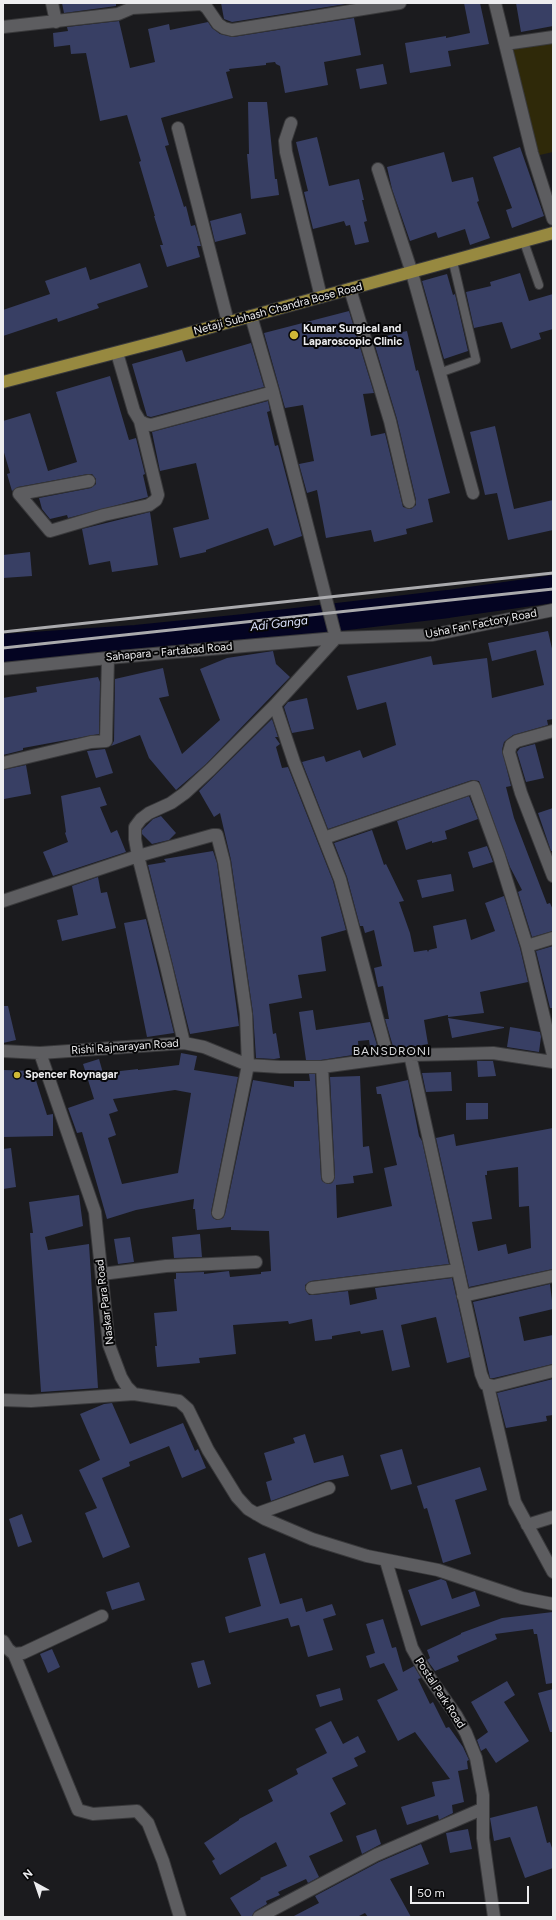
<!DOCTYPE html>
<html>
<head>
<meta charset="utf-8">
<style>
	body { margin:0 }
	#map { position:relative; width:556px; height:1920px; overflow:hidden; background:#1b1b1e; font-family:Figtree,sans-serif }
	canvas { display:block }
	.frame { position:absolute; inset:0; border:4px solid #ededef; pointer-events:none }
	.north { position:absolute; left:16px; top:1864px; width:40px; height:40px; -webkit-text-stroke:3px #060607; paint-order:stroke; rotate:320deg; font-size:11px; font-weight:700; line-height:16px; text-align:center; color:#ededef }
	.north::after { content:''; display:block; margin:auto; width:14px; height:18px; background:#ededef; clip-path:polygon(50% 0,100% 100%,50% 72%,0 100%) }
	.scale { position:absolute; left:410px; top:1886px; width:119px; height:18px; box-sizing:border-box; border:2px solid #ededef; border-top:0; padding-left:5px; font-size:12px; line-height:14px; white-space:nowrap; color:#ededef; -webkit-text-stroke:3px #060607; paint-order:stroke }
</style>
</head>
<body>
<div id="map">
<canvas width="556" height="1920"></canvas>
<div class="frame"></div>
<div class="north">N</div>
<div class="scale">50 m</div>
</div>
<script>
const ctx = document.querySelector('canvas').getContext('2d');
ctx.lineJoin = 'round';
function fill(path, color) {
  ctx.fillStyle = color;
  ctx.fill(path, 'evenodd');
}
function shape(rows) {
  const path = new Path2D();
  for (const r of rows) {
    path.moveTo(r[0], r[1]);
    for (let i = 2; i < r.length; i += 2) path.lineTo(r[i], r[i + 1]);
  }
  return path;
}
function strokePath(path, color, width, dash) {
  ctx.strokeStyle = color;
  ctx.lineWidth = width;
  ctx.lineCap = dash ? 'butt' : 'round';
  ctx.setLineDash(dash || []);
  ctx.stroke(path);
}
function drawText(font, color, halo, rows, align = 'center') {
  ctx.font = font + ' Figtree,sans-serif';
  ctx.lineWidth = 4;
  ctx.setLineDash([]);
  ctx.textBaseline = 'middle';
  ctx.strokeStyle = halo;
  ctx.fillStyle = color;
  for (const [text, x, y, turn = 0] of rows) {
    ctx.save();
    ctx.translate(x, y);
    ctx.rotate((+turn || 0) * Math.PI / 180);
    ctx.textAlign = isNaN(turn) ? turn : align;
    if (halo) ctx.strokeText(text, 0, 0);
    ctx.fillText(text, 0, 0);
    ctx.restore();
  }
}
fill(shape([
	[553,42,553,152,535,156,511,49]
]), '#2f2909');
strokePath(shape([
	[3,648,136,639,245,628,448,604,553,589]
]), '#040422', 28);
fill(shape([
	[62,3,116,3,116,6,64,13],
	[221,3,352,3,232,22,224,19],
	[464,3,480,3,489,44,448,51,451,66,410,73,405,43,446,36,446,38,470,33],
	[516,3,553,3,553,26,521,32],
	[354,18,361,55,324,62,328,85,285,93,280,66,276,64,275,62,266,63,266,65,229,69,230,71,226,72,233,98,161,118,169,145,165,146,184,207,186,206,191,226,195,225,201,246,197,246,200,257,167,267,160,245,163,245,154,216,155,216,139,162,141,161,127,115,100,121,86,53,71,54,70,45,54,47,53,33,68,31,67,27,119,21,130,68,155,62,148,29,169,24,170,30,208,22,212,28,220,34,233,37],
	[383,64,387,84,360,89,356,69],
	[248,102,267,102,275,179,277,179,279,195,251,199,247,154,249,154],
	[317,137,329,186,359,179,364,200,362,200,367,221,364,222,369,242,355,245,350,225,346,226,344,221,313,229,304,192,308,191,296,142],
	[520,147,544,216,512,228,506,210,512,208,493,157],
	[444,152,452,182,473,177,479,201,477,202,490,238,470,245,465,229,438,238,436,232,410,241,392,189,387,167],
	[241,213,246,234,215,242,210,221],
	[140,263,148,287,97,304,99,308,58,322,57,318,3,336,3,310,50,294,45,281,86,267,90,280],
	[520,273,529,301,553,294,553,329,539,333,541,339,511,349,502,322,474,328,466,292,491,286,490,282],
	[447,274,453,295,455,294,468,351,444,359,422,281],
	[349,311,374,393,363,394,371,436,385,433,403,507,411,509,416,505,416,500,397,419,373,339,407,331,416,371,418,370,450,493,428,499,433,522,406,529,407,534,374,542,371,530,326,538,317,490,307,493,299,464,314,461,303,405,285,408,264,333],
	[251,343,264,387,151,417,147,416,132,364,182,350,186,362],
	[110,376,129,440,136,438,145,474,143,475,148,497,68,518,67,515,50,519,42,509,39,498,91,488,96,484,96,479,92,474,88,474,18,487,12,491,7,474,10,473,3,449,3,421,30,413,48,471,77,462,56,392],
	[268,401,270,411,267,412,275,446,278,445,302,536,274,546,268,528,206,550,206,552,180,558,173,528,209,519,196,463,160,471,152,432],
	[495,426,514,509,553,500,553,530,508,540,497,493,485,495,470,432],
	[150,512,158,565,112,572,110,561,89,565,82,529],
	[30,552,32,576,3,578,3,555],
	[548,631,553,653,553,719,547,720,548,725,513,735,504,742,502,750,511,786,506,787,514,818,547,904,550,903,553,910,553,931,532,937,518,892,522,890,510,867,479,781,472,780,328,829,302,762,324,756,326,762,360,750,363,758,396,745,386,702,357,710,347,676,431,656,433,665,487,658,492,698,544,685,536,650,492,661,488,643],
	[273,651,276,664,290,677,206,764,176,790,149,758,140,735,111,746,114,741,115,679,163,668,169,696,159,698,182,754,220,720,200,669,227,658],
	[98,677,100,682,99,734,23,748,23,750,3,755,3,698,37,692,36,687],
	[307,698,314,729,292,733,284,707,288,702],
	[272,719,278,737,275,737,280,744,276,747,282,768,288,767,333,881,346,930,321,937,326,971,298,975,302,998,269,1004,273,1034,276,1033,280,1058,274,1059,256,1058,253,1013,231,860,220,813,214,817,199,791],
	[535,744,544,778,526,782,517,752,520,748],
	[105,749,113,773,96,778,87,751],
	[26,765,31,794,4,799,3,770],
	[100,787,107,805,100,807,111,833,117,830,126,852,53,876,43,852,68,842,65,833,66,832,61,796],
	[469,796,478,819,445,831,447,839,432,843,432,841,406,850,397,821],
	[553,808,553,851,551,851,538,813],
	[161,816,176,833,169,840,152,844,142,834,142,830,153,819],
	[372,830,384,865,386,864,404,901,399,902,410,933,414,952,427,950,428,952,429,950,437,948,433,926,466,919,471,940,495,931,485,903,504,896,520,948,528,982,480,992,484,1013,448,1017,448,1015,424,1020,428,1044,394,1050,385,1019,389,1019,383,986,378,987,374,968,382,966,374,930,365,933,363,926,360,926,347,877,334,843],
	[487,846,493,862,473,868,468,852],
	[213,851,217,863,239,1026,190,1034,148,865,166,862,164,859],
	[451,874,454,891,422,898,417,880],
	[98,877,101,893,107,892,116,928,62,941,57,920,78,915,72,886],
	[146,919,174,1033,147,1037,124,923],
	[553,946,553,1008,550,1008,536,951],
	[3,1006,8,1006,16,1040,3,1043],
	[313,1010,316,1030,370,1022,379,1052,371,1053,369,1040,358,1041,359,1054,321,1060,306,1060,299,1012],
	[448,1018,504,1027,504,1028,452,1038],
	[510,1027,540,1032,541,1037,539,1052,507,1047],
	[181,1053,197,1056,194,1070,238,1077,211,1212,213,1218,217,1220,223,1218,225,1214,253,1080,294,1087,294,1081,310,1081,309,1074,315,1074,321,1177,322,1181,328,1184,332,1183,335,1177,330,1077,360,1076,363,1147,369,1146,373,1173,353,1176,354,1183,336,1185,337,1218,392,1206,384,1168,397,1165,381,1094,377,1094,376,1087,408,1080,419,1136,422,1141,449,1264,311,1281,305,1285,305,1289,309,1295,313,1295,348,1291,350,1305,377,1299,375,1288,452,1278,470,1357,447,1363,436,1317,401,1325,410,1367,392,1371,383,1330,361,1334,360,1331,332,1336,332,1339,315,1341,312,1319,289,1324,288,1321,233,1325,236,1354,199,1358,200,1363,157,1367,155,1346,157,1346,154,1313,177,1311,174,1279,176,1279,176,1273,204,1272,204,1274,229,1271,230,1277,261,1274,261,1272,271,1271,269,1231,231,1230,231,1227,197,1230,195,1209,193,1209,194,1199,136,1210,107,1219,82,1132,77,1133,68,1108,94,1099,83,1064,99,1059,103,1073,138,1069,138,1070,179,1065],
	[175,1090,191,1093,178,1173,122,1184,108,1138,116,1135,109,1114,118,1111,113,1099],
	[477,1061,493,1061,496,1076,478,1077],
	[3,1070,33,1071,47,1115,53,1114,53,1136,3,1137],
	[451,1072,452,1091,426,1092,422,1073],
	[466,1103,488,1103,488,1119,466,1120],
	[553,1128,553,1269,469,1287,436,1138,454,1134,456,1146],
	[518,1167,519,1207,529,1206,531,1248,508,1254,506,1244,478,1251,472,1222,492,1219,485,1175,487,1175,487,1171],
	[11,1148,16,1187,3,1189,3,1149],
	[79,1195,83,1226,45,1237,48,1250,89,1244,98,1388,41,1392,30,1233,33,1233,29,1202],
	[200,1234,202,1257,174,1258,172,1237],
	[130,1237,134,1262,118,1264,114,1239],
	[550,1284,553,1309,519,1317,524,1341,553,1335,553,1364,494,1378,490,1378,473,1302],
	[553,1379,553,1415,546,1416,547,1421,506,1428,497,1393],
	[112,1403,130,1444,183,1423,195,1451,198,1449,206,1468,182,1478,169,1446,129,1462,130,1466,102,1478,130,1547,103,1558,85,1513,97,1508,79,1470,100,1460,80,1414,104,1404],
	[305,1434,314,1463,343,1455,349,1476,326,1481,271,1501,266,1482,272,1480,264,1453,295,1443,293,1438],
	[402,1449,412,1484,391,1490,380,1455],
	[480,1467,487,1490,455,1500,471,1554,443,1563,427,1508,424,1509,417,1486],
	[22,1514,32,1542,18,1547,9,1519],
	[265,1553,280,1604,302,1598,306,1612,332,1604,336,1615,323,1619,333,1650,308,1657,299,1625,291,1627,288,1618,229,1633,225,1617,261,1606,248,1558],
	[441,1579,446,1581,452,1599,475,1591,480,1606,421,1626,408,1590],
	[139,1582,145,1600,112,1610,106,1592],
	[553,1612,553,1683,546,1684,537,1634,534,1634,533,1629,495,1634,497,1639,457,1656,459,1661,435,1671,427,1660,430,1658,427,1650,461,1634,461,1633,502,1618],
	[383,1619,392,1648,396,1647,403,1672,414,1666,421,1678,418,1679,430,1704,433,1702,446,1728,449,1727,463,1747,469,1760,467,1761,468,1769,458,1771,464,1802,452,1805,453,1813,439,1820,438,1815,407,1825,401,1807,435,1796,432,1782,450,1779,415,1732,398,1741,377,1700,398,1690,384,1663,370,1668,366,1656,375,1653,366,1624],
	[52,1649,60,1667,48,1673,40,1654],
	[204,1660,211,1684,198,1688,191,1663],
	[507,1681,515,1695,504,1702,529,1741,496,1763,486,1748,481,1751,477,1740,488,1732,471,1702],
	[340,1688,343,1700,320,1707,316,1695],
	[553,1689,553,1732,550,1732,538,1693],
	[331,1721,343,1744,358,1736,366,1752,354,1758,358,1766,332,1778,346,1804,330,1813,343,1841,309,1856,319,1877,308,1883,306,1879,278,1892,280,1895,266,1901,267,1904,255,1911,252,1917,242,1917,230,1898,261,1879,260,1878,287,1866,276,1842,220,1875,212,1861,215,1859,204,1843,239,1820,239,1819,273,1801,268,1790,298,1774,296,1769,327,1753,315,1729],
	[537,1806,547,1843,550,1842,553,1851,553,1868,525,1878,510,1837,494,1841,490,1818],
	[376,1829,381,1844,362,1854,356,1836],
	[468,1829,472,1849,450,1853,446,1833],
	[421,1844,429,1864,390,1879,411,1917,368,1917,365,1913,357,1917,292,1917,319,1903,315,1896,379,1862]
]), '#383f64');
const lane = shape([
	[524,242,539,285],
	[439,373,476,360,453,262]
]);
const street = shape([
	[52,3,56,22],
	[495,3,532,153,553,219],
	[132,8,202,4,207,8,218,24,224,28,232,30,400,3],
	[3,27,118,14,132,8,133,3],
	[505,44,553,37],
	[291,123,285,141,286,152,321,297],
	[178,128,228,322],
	[378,169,412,273,473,493],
	[350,289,390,421,409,502],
	[251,316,273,392,336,638],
	[117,353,134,411,140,421,146,424,151,425,273,392],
	[89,481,19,494,50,531,104,515,149,505,156,500,158,495,140,421],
	[3,669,108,658,336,638,432,635,553,610],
	[275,705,294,762,340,879,388,1058],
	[553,731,517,741,511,745,509,752,521,793,553,876],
	[3,763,91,742,106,741,108,658],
	[324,838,474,787,499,856,527,946,553,1055],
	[3,901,138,856,213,835,217,835,224,862,246,1014,248,1065,218,1213],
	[527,946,553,938],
	[184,1043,166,966,138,856,135,839,135,827,141,819,149,813,171,803,185,793,211,769,275,705,336,638],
	[3,1051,40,1053,184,1043,204,1047,248,1065,280,1067,322,1067,410,1055,457,1054,493,1053,553,1062],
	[40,1053,95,1212,109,1345,121,1377,127,1387,134,1394,179,1401,188,1409,208,1450,237,1497,248,1509,265,1519,312,1539,367,1556,438,1570,522,1598,553,1604],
	[410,1055,481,1374,485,1384,494,1386,553,1371],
	[322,1067,328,1177],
	[102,1274,166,1266,256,1262],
	[312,1288,458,1270],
	[463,1296,553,1276],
	[488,1386,515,1502,553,1572],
	[3,1400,31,1401,134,1394],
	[256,1514,329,1488],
	[527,1525,553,1517],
	[386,1561,412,1648,425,1671,456,1715,466,1733,476,1758,483,1795,483,1838,494,1917],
	[3,1641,8,1649,14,1654,23,1653,102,1616],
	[14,1654,78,1810,93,1814,137,1811,148,1823,163,1861,180,1917],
	[259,1917,376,1855,482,1809]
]);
const primary = shape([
	[3,382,164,340,553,233]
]);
strokePath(lane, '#39393b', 10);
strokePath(street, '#39393b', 14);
strokePath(primary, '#39393b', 14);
strokePath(lane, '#5d5d60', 8);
strokePath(street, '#5d5d60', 12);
strokePath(primary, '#978940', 12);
strokePath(shape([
	[3,632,553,573],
	[3,648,553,589]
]), '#aaaaad', 3);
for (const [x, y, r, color] of [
	[294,335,5,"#cfb837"],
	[17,1075,4,"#cfb837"]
]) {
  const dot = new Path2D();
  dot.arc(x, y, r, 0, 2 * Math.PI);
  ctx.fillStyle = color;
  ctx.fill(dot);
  strokePath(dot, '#060607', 1.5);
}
drawText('11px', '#ededef', '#060607', [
	["Netaji Subhash Chandra Bose Road",278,309,-15],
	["Usha Fan Factory Road",481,624,-11],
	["Sahapara - Fartabad Road",169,652,-5],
	["Rishi Rajnarayan Road",125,1047,-4],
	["Naskar Para Road",105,1302,-97],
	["Postal Park Road",440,1693,57]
]);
drawText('bold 11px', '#ededef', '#060607', [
	["Kumar Surgical and",303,329],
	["Laparoscopic Clinic",303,342],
	["Spencer Roynagar",25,1075]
], 'left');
drawText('italic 12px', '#d9e0fb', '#060607', [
	["Adi Ganga",279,624,-7]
]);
ctx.letterSpacing = '1px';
drawText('12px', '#d7d8db', '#060607', [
	["BANSDRONI",392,1051]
]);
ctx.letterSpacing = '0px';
</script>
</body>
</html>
